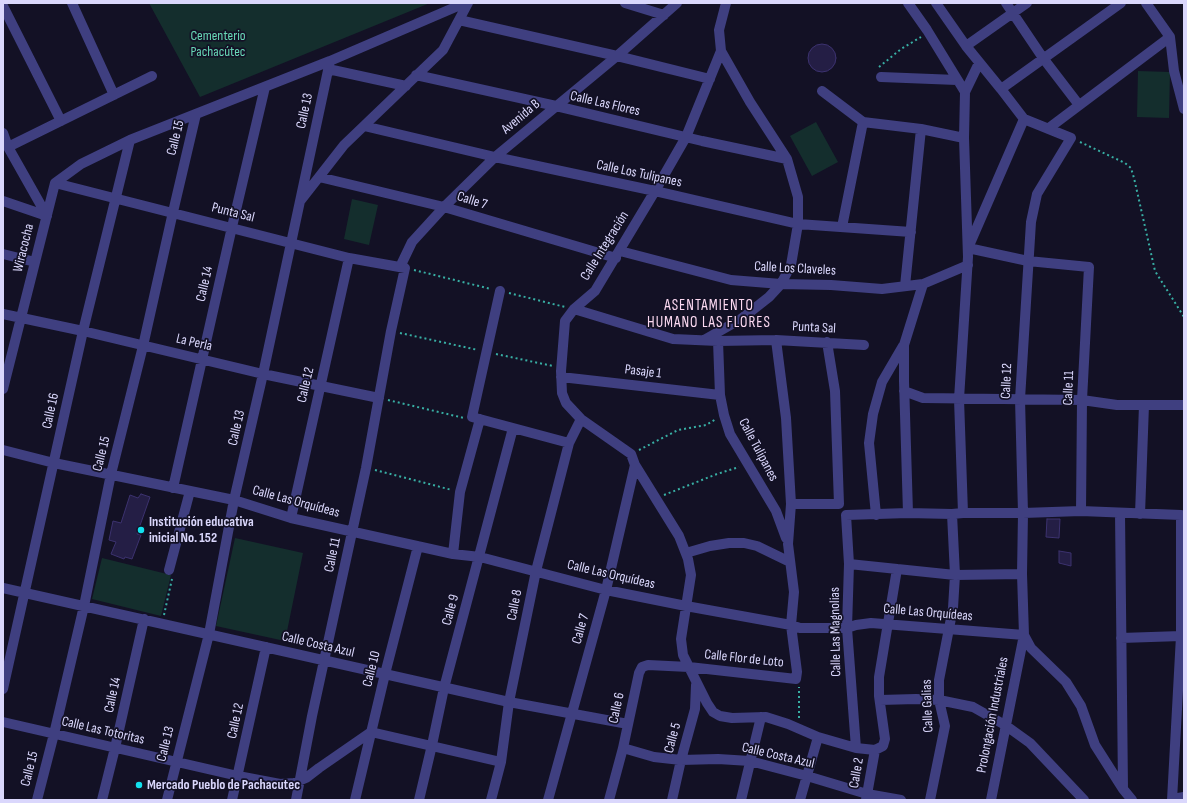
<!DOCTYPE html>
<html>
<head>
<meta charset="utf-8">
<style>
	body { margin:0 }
	#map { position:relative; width:1187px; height:803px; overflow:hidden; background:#131125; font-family:"Sofia Sans Condensed",sans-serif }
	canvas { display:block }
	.frame { position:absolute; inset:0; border:4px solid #dad7fc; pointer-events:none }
</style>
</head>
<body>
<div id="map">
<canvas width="1187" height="803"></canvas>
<div class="frame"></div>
</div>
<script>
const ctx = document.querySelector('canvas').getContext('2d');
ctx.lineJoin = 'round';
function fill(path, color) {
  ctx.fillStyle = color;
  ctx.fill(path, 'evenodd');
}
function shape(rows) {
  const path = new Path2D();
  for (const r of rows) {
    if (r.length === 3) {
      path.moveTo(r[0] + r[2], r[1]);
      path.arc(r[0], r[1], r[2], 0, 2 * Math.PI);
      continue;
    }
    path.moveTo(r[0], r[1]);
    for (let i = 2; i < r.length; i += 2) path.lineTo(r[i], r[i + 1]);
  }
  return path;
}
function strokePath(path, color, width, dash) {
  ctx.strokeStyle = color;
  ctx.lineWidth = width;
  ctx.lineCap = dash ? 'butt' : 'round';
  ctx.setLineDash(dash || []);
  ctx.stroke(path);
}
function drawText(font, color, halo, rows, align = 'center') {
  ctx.font = font + ' "Sofia Sans Condensed",sans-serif';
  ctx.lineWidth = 3.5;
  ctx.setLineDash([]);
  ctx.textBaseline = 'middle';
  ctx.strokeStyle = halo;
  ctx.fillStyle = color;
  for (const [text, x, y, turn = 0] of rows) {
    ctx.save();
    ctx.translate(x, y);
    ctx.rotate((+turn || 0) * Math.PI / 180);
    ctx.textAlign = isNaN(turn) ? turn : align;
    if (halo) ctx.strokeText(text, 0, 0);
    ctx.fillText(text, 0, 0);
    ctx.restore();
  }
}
fill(shape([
	[149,3,430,3,200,97],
	[1138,71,1170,72,1169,118,1137,117],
	[816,122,838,162,812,176,790,136],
	[352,199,378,205,369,245,344,239],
	[235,538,303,553,285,641,216,626],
	[102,558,171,575,161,616,92,599]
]), '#142e2d');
const building = shape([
	[822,58,14],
	[141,494,150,497,137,534,141,535,132,559,125,557,124,559,111,554,116,542,109,540,113,521,121,523,130,495,138,498,141,494],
	[1047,519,1060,519,1059,538,1046,537,1047,519],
	[1059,551,1071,553,1071,566,1059,563,1059,551]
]);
fill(building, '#241e45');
strokePath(building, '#3c326f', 1);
strokePath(shape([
	[879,67,901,49,921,37],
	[1080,142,1125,163,1131,168,1134,178,1155,271,1184,317],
	[414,270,491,289],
	[509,293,565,307],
	[400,333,478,350],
	[496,354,553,366],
	[388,400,464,418],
	[639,450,678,430,706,425,716,419],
	[375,470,452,490],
	[664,495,717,474,739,467],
	[164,615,172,579],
	[799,718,799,687]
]), '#38afa4', 2, [2, 3]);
strokePath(shape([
	[72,3,114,95],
	[625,3,664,15],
	[908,3,927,30,965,92],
	[936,3,966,46,1001,89,1024,119,1071,138,1037,194,1031,222,1020,399,1023,513,1022,574,1024,635,991,800],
	[1006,3,1043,58,1079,105],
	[1146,3,1170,37,1174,71,1184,109],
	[3,6,61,121],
	[459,20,617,56,710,79],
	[966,46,1027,3],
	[721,51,686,137,655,191,595,291,574,309,565,321,561,371,562,393,566,403,581,419,631,454,635,465,679,536,688,559,691,575,681,639,683,655,707,703,713,712,720,716,732,718,766,717,788,724,818,737,856,748,875,750,883,746,885,739,879,696,879,677,897,569],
	[328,69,406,86],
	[416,75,556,106,702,141,787,159],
	[881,77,957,80],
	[1001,89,1121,3],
	[822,91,863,122,921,129,964,138],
	[1024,119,968,248,1028,261,1089,267,1082,400,1081,511],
	[364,126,495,157,655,191,798,224,911,232],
	[1049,128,1170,37],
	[3,133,8,147,47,216],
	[8,147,152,76],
	[319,177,444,207,616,258],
	[55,183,349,258,405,268,391,331,366,468,312,716,296,800],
	[55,183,81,164,130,140,330,61,465,3],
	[301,200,344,145,443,50,468,3],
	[3,201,47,216],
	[842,227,863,122],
	[620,251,731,280,781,284,831,285,882,289,923,284,968,265],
	[3,254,35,262],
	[400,267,412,242,444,207,495,157,617,56,677,3],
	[905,286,921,129],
	[500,291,472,417,569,443],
	[574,309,673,339,718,341,776,340,864,345],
	[3,314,83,331,263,374,379,398],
	[704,340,741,319,769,297,781,284,791,265,798,224,798,197,787,159,750,102,721,51,719,30,726,3],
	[718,341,720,395,724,415,730,434,776,511,786,538],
	[561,377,720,395],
	[3,389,55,183],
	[904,391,923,398,1082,400,1117,405,1184,405],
	[3,450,54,463,234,500,291,518,453,554,480,557,606,590,686,606,791,625,800,628,847,628,856,625,871,623,1024,635],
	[173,488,232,227,265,87],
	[791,504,839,504,835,391,827,342],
	[908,513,904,381,904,345,923,284],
	[963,513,959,399,968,257,964,138,965,92,979,63],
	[1120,513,1123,789],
	[1140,514,1144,405],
	[876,515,869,443,873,414,882,382,903,346],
	[291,518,349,258],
	[686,553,710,546,729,543,744,543,757,546,790,562],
	[453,554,460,492,480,419],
	[849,564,955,575,1022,574],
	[169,570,190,491],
	[3,588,509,702,628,724],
	[1024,635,1031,648,1066,682,1081,706,1095,745,1123,789,1132,800],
	[1121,638,1181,636],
	[3,689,83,331,130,140],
	[880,700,916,699,939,700,973,707,1005,725,1030,743,1084,800],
	[3,722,238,776,280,784,294,783,306,778,319,768,371,732,501,762],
	[623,748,654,757,681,760,718,759,750,761,807,776,867,794,901,800],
	[856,748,847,628,849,564,846,515,908,513,952,514,963,513,1023,513,1081,511,1181,515,1184,519],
	[1172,799,1184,797],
	[37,800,54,734,84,606,111,474,143,346,173,212,196,114],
	[102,800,115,748,144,619],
	[167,800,209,634,234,500,263,374,330,61],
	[232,800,266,647],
	[355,800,385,674,418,546],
	[419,800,432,745,444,688,513,428],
	[491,800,501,762,509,702,536,571,569,443,581,419],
	[548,800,606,590,635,465],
	[609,800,623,748,639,673,642,667,648,665,689,667,796,679,797,672,791,625,794,592,788,544,791,504,786,418,776,340],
	[672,800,681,760,695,709,696,685],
	[741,800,761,717],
	[800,800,818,737],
	[866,800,875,750],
	[930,800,945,726,939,700,939,680,953,608,955,575,952,514],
	[1172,800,1181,636,1181,515]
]), '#3f3f80', 10);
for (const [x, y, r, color] of [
	[141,530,4,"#12e1ee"],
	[139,785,4,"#12e1ee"]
]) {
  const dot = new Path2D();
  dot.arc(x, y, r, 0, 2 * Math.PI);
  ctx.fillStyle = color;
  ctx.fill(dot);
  strokePath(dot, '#131125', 1.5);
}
drawText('14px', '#68d8b7', '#131125', [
	["Cementerio",218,36],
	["Pachacútec",218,52]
]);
drawText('14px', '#dad7fc', '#131125', [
	["Calle Las Flores",605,104,13],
	["Calle 13",305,111,-78],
	["Avenida B",521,117,-40],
	["Calle 15",176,138,-76],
	["Calle Los Tulipanes",639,174,12],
	["Calle 7",472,201,17],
	["Punta Sal",233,213,14],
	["Calle Integración",605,246,-58],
	["Wiracocha",24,248,-76],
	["Calle Los Claveles",795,269,3],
	["Calle 14",205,284,-77],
	["Punta Sal",814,328,3],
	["La Perla",194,343,13],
	["Pasaje 1",643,372,7],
	["Calle 12",1007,381,-88],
	["Calle 12",306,385,-77],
	["Calle 11",1069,388,-88],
	["Calle 16",51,411,-78],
	["Calle 13",237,428,-77],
	["Calle Tulipanes",758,450,62],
	["Calle 15",102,454,-76],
	["Calle Las Orquídeas",296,502,15],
	["Calle 11",333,555,-78],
	["Calle Las Orquídeas",611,575,13],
	["Calle 8",515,605,-79],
	["Calle 9",451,610,-75],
	["Calle Las Orquídeas",928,613,5],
	["Calle 7",581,629,-74],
	["Calle Las Magnolias",836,632,-91],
	["Calle Costa Azul",318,645,13],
	["Calle Flor de Loto",744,659,6],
	["Calle 10",372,669,-76],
	["Calle 14",113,695,-78],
	["Calle Galias",928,706,-92],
	["Calle 6",617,708,-78],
	["Prolongación Industriales",993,715,-79],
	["Calle 12",236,721,-78],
	["Calle Las Totoritas",103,731,13],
	["Calle 5",673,738,-75],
	["Calle 13",166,744,-76],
	["Calle Costa Azul",778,756,13],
	["Calle 15",30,769,-76],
	["Calle 2",857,773,-80]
]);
drawText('bold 14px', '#dad7fc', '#131125', [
	["Institución educativa",149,522],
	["inicial No. 152",149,538],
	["Mercado Pueblo de Pachacutec",147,785]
], 'left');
ctx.letterSpacing = '1px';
drawText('15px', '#fcd9f1', '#131125', [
	["ASENTAMIENTO",709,306],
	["HUMANO LAS FLORES",709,323]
]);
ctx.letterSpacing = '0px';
</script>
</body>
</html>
